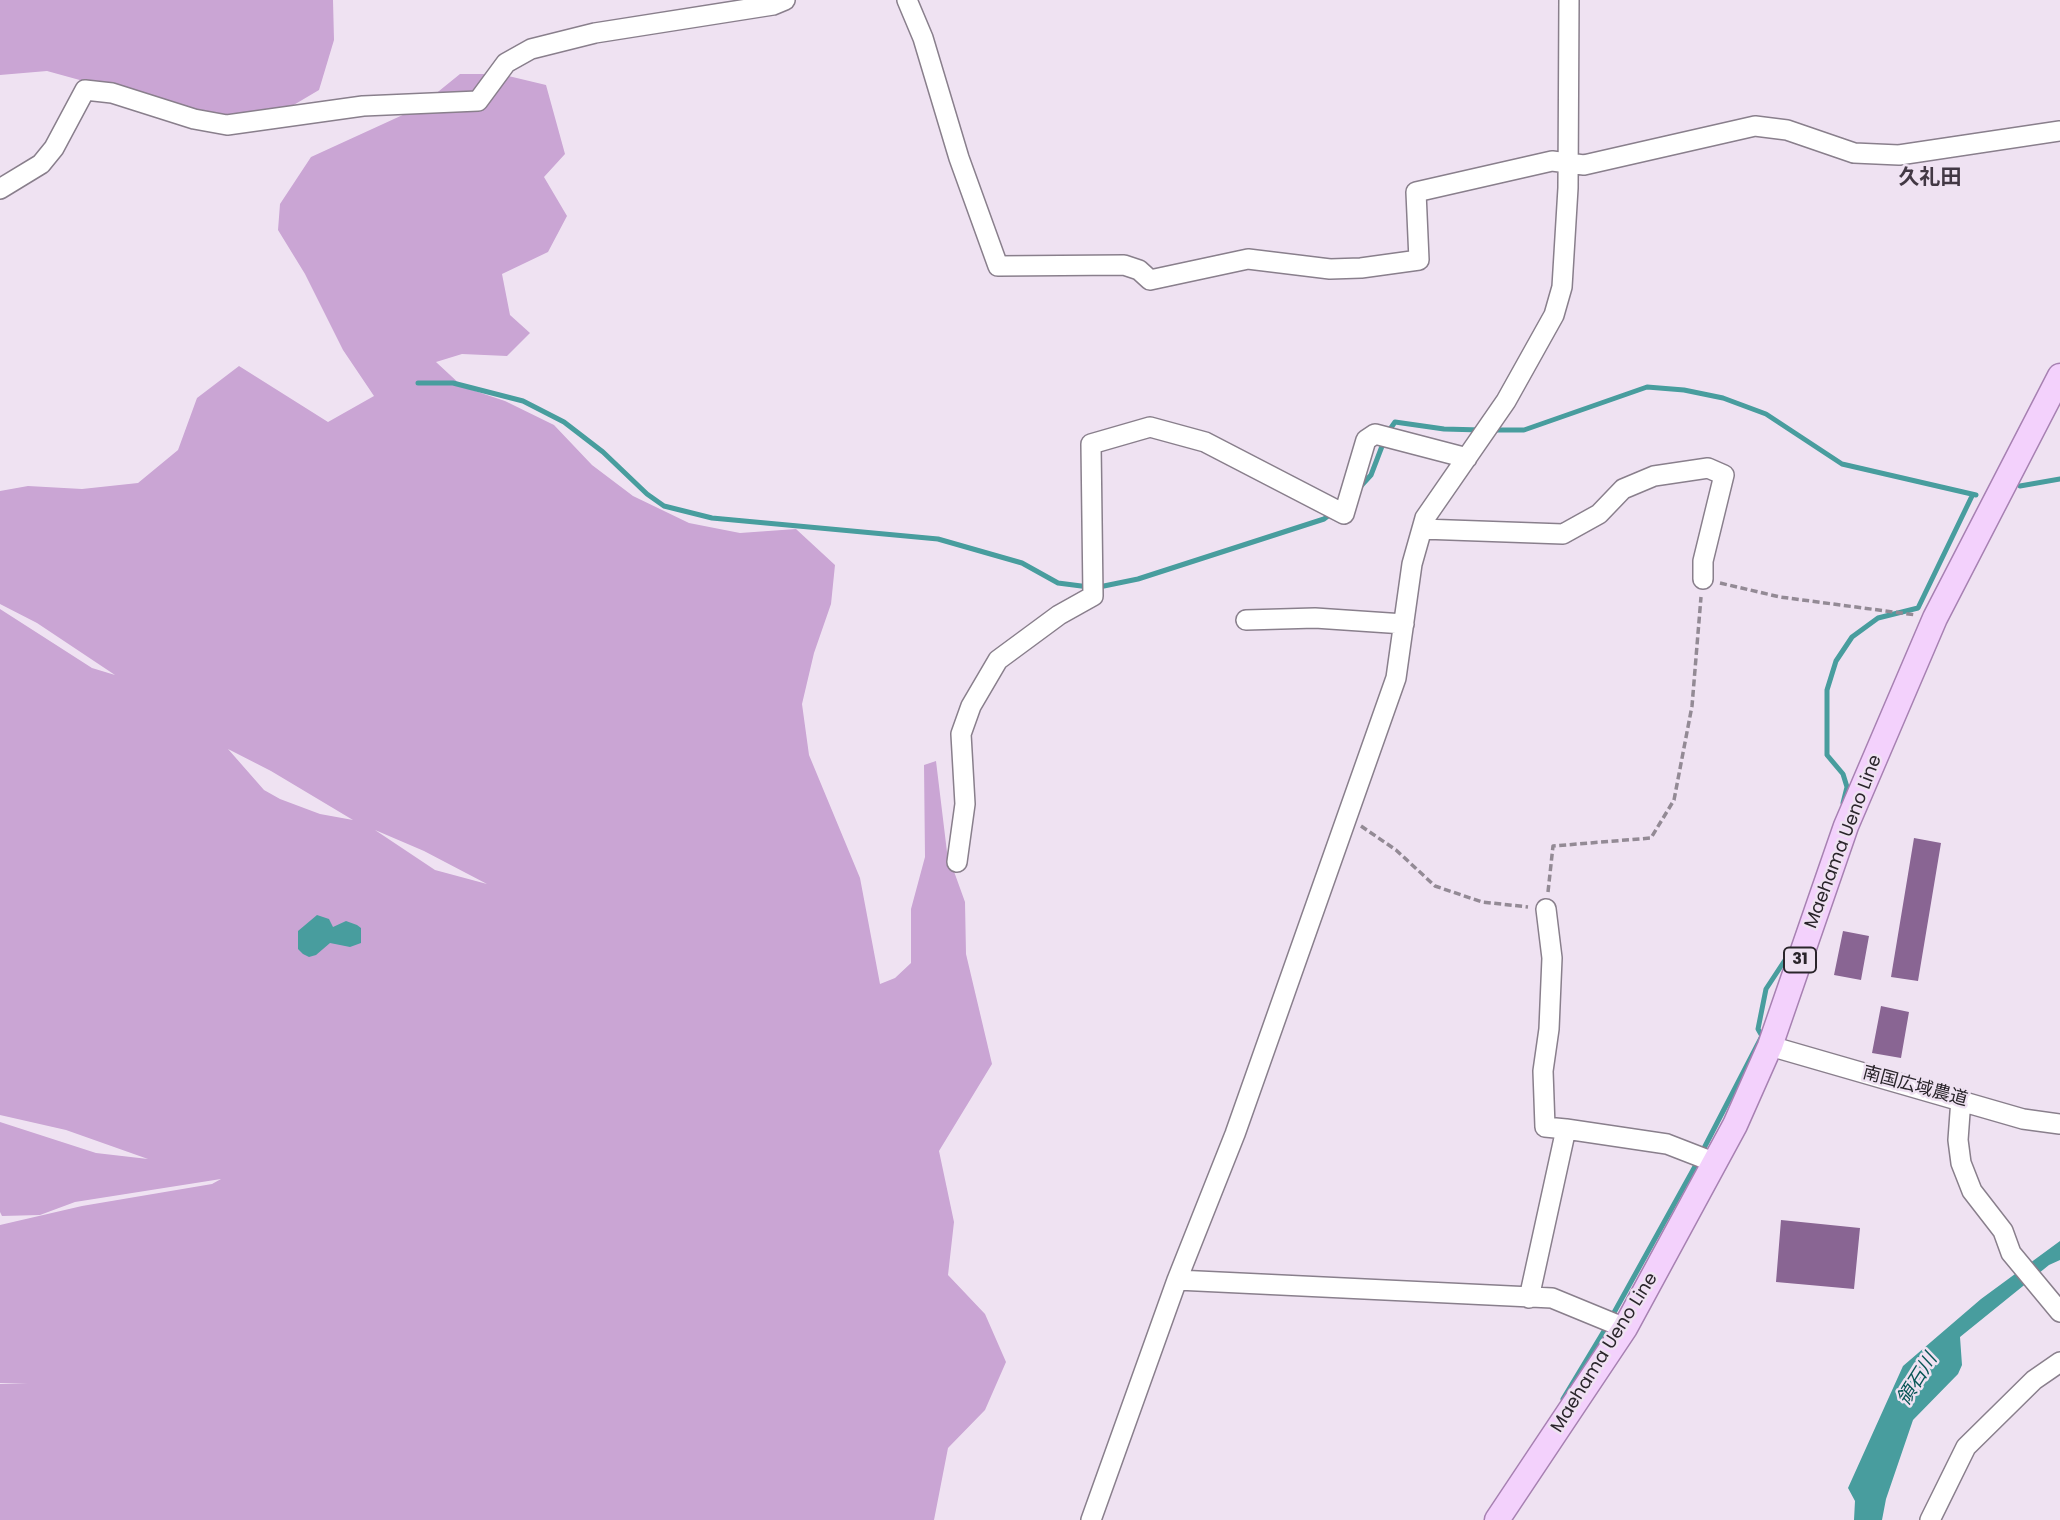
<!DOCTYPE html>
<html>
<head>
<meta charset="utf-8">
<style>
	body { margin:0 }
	canvas { display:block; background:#efe2f2 }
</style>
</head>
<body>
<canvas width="2060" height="1520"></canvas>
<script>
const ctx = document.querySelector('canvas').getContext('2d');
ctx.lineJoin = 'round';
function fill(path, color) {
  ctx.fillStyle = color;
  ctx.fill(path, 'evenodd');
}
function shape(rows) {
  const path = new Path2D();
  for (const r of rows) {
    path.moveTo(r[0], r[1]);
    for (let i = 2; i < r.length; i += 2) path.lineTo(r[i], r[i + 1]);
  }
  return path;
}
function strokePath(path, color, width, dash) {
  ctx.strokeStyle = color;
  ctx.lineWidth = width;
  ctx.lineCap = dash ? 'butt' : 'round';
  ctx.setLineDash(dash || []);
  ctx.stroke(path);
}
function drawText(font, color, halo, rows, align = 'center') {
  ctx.font = font + ' Poppins,"Noto Sans JP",sans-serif';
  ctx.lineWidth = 5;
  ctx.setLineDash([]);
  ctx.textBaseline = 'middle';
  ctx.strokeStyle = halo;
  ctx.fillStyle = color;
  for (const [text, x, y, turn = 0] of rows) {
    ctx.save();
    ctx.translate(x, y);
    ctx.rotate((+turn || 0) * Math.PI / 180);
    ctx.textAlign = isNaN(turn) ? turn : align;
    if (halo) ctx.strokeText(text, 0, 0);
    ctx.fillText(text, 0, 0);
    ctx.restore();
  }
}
fill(shape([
	[0,0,333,0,334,40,319,90,275,116,223,115,145,98,47,71,0,75],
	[460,74,500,74,546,85,565,154,544,177,567,216,548,252,502,274,510,315,530,333,507,356,462,354,436,362,463,387,505,401,554,425,592,465,633,496,689,523,740,533,796,529,835,565,831,604,814,653,802,704,809,755,860,878,880,984,895,978,911,963,911,909,925,857,924,765,936,761,947,852,965,902,966,954,992,1064,939,1151,954,1222,948,1275,985,1314,1006,1362,985,1410,948,1448,934,1520,0,1520,0,1384,28,1383,0,1383,0,1225,82,1206,212,1184,221,1179,75,1202,40,1215,2,1216,0,1212,0,1122,96,1153,148,1159,66,1130,0,1115,0,609,92,668,115,675,37,623,0,604,0,491,28,486,82,489,138,483,178,450,197,398,239,366,328,422,374,396,343,350,305,274,278,230,280,204,311,157,418,108],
	[228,749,271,771,353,820,320,814,280,799,264,790],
	[375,830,424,851,487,884,435,870]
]), '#caa5d4');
fill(shape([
	[317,915,329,919,333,927,346,921,357,925,361,928,361,943,350,947,330,943,316,955,309,957,303,954,298,949,298,931],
	[2060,1241,2060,1260,2049,1265,1960,1337,1962,1365,1958,1374,1913,1420,1886,1499,1882,1520,1854,1520,1855,1501,1848,1488,1903,1366,1981,1299]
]), '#489d9e');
strokePath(shape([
	[418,383,453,383,523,401,564,422,603,452,647,494,664,506,712,518,938,539,1022,563,1058,583,1089,587],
	[1491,430,1524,430,1647,387,1684,390,1723,398,1766,414,1842,464,1976,495],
	[1388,432,1395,422,1444,429,1481,430],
	[2020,486,2060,479],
	[1360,487,1371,475,1384,441],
	[1099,587,1138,579,1324,519,1332,513],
	[1843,803,1847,787,1843,774,1827,755,1827,690,1836,661,1852,637,1878,618,1918,608,1972,496],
	[1702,1152,1762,1036,1758,1029,1766,989,1789,954],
	[1611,1318,1698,1161],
	[1563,1399,1607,1326]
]), '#489d9e', 5);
fill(shape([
	[1914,838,1941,843,1918,981,1891,977],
	[1843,931,1869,936,1861,980,1834,975],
	[1881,1006,1909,1012,1901,1058,1872,1053],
	[1781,1220,1860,1228,1854,1289,1776,1282]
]), '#896593');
const minor = shape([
	[907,0,923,38,959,158,998,266,1124,265,1139,270,1150,280,1248,259,1330,269,1361,268,1419,260,1416,192,1552,161,1584,165,1755,126,1787,130,1854,153,1899,155,2060,131],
	[0,189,41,164,54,148,85,90,112,93,194,119,227,125,363,106,478,101,506,63,531,49,595,33,773,5,785,0],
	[1422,529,1563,534,1599,514,1623,489,1654,476,1708,468,1724,475,1703,561,1703,579],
	[1246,620,1315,618,1404,624],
	[957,862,965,804,961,734,971,706,998,660,1059,615,1093,596,1091,444,1150,427,1205,442,1344,514,1366,440,1375,434,1467,458],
	[1546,909,1552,958,1549,1029,1543,1071,1545,1127,1566,1129],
	[1770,1046,2023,1119,2060,1124],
	[1961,1099,1958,1140,1961,1163,1972,1191,2003,1231,2011,1253,2060,1312],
	[1177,1280,1552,1298,1625,1328],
	[1529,1298,1566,1129,1667,1144,1716,1163],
	[1091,1520,1177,1280,1235,1134,1396,678,1412,564,1425,518,1506,401,1554,315,1562,287,1568,188,1569,0],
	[1930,1520,1966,1447,2034,1380,2060,1362]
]);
const major = shape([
	[1497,1520,1625,1328,1735,1125,1770,1046,1846,826,1935,618,2060,376]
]);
strokePath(minor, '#897f8c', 22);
strokePath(major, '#a781b2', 27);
strokePath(shape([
	[1720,583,1780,597,1916,615],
	[1361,826,1396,850,1435,886,1482,902,1528,907],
	[1548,892,1553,846,1651,838,1674,800,1692,706,1701,597]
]), '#938a95', 3.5, [7, 3.5]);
strokePath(minor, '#fff', 19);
strokePath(major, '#f3d1fc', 24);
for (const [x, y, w] of [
	[1800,960,32]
]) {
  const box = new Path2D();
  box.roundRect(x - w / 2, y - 12.5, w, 25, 5);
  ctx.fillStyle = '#efe2f2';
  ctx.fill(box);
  strokePath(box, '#2a252b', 2);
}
drawText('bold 16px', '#2a252b', null, [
	["31",1800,960]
]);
drawText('18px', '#2a252b', '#efe2f2', [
	["Maehama Ueno Line",1844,842,-69],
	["南国広域農道",1915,1087,15],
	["Maehama Ueno Line",1605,1353,-58]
]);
drawText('italic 19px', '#075555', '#efe2f2', [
	["領石川",1918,1380,-58]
]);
drawText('bold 21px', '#423844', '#efe2f2', [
	["久礼田",1930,179]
]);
</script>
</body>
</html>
